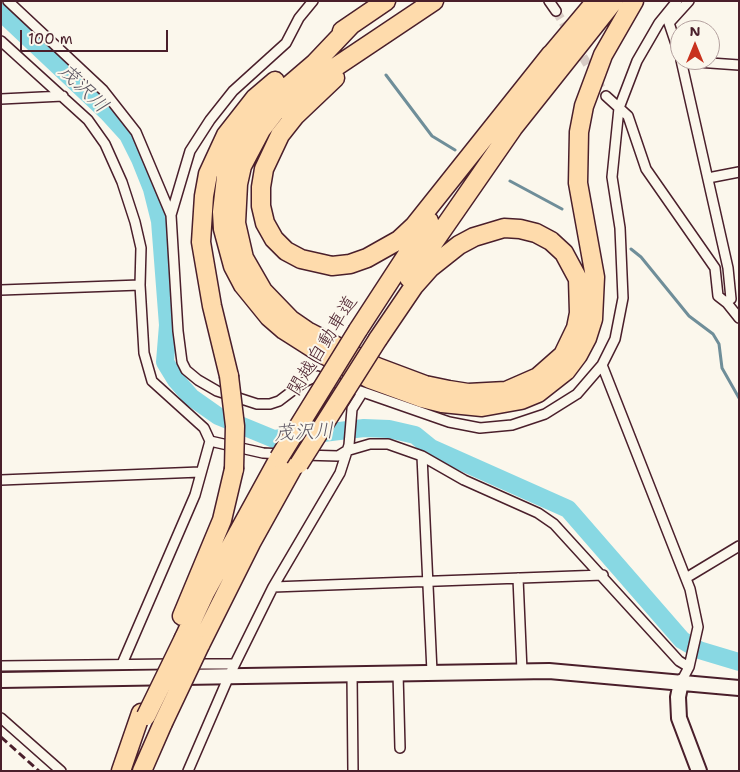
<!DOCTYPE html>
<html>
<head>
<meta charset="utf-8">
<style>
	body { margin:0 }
	#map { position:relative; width:740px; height:772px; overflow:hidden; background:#fbf7ec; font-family:"Shantell Sans",sans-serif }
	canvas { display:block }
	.frame { position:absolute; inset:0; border:2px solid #4a1f2b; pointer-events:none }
	.north { position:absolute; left:670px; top:20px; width:50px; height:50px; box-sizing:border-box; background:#fbf7ec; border:1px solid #b4a19f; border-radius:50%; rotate:0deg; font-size:14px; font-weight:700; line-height:20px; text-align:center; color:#4a1f2b }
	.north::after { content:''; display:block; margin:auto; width:18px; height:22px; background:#c8321e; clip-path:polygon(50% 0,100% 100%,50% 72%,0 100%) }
	.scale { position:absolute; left:20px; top:30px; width:148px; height:22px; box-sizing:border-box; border:2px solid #4a1f2b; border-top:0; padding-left:6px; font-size:15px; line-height:18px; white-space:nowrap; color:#4a1f2b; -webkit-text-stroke:4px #fbf7ec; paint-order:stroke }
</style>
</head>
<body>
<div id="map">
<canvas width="740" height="772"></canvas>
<div class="frame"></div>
<div class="north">N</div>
<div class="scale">100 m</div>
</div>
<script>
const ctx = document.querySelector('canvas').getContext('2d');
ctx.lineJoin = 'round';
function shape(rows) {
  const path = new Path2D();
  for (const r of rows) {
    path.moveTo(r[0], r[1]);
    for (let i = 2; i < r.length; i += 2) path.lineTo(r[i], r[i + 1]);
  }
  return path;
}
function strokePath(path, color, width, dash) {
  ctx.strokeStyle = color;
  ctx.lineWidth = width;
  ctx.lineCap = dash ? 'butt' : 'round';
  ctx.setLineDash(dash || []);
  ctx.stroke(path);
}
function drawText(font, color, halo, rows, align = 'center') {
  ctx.font = font + ' "Shantell Sans","Klee One",sans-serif';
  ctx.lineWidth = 4;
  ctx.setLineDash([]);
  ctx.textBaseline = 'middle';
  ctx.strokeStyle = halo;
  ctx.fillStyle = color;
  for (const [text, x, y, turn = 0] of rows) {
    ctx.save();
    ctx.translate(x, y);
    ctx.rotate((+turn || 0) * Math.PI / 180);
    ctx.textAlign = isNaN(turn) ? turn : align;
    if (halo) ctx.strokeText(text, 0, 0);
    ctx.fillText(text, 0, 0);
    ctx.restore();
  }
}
strokePath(shape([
	[386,75,432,136,455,150],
	[510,181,562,209],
	[631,249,641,257,689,316,713,334,719,344,722,368,739,398]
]), '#6f8e99', 3);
strokePath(shape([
	[1,12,108,113,128,135,140,159,152,189,160,221,168,325,165,362,176,380,191,397,218,416,274,439,364,428,389,429,415,435,431,448,568,509,682,640,699,650,739,662]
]), '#88d8e3', 18);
strokePath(shape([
	[556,11,570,34],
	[576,45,606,96]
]), '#d8ccc5', 9, [9, 4.5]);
const street = shape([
	[8,1,103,90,136,132,171,215,178,331,182,362,186,370,198,380,217,391,257,404,270,404,279,401,304,382,317,376,449,422,480,428,512,425,545,414,577,394,602,365,615,339,623,298,620,228,612,177,619,108,637,61,659,23,677,1],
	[549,1,556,11],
	[669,23,680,56],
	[669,23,689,1],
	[1,41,88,120,105,144,122,182,135,222,141,248,140,285,144,353,152,381,204,428,210,441,195,495,122,664],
	[681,60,728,268,731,299],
	[682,61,739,65],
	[606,96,628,116,646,169,715,268,718,296,727,303,739,318],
	[1,99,63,96],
	[708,178,739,172],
	[171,215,190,151,210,120,233,91,286,43,299,18,313,1],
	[1,290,140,285],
	[602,365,690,589,698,627,689,667,681,682],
	[210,441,263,453,282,454],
	[303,455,338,456,346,451,370,444,388,444,422,456,464,480,538,513,554,524,679,661,689,667],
	[422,456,432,672],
	[1,480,200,472],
	[518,578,522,671],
	[686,578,739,546],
	[273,587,603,575],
	[191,664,235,664],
	[1,666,173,664],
	[398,673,400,748],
	[352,675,353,771],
	[1,718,61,771],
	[188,771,229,676,273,587,340,473,349,445,352,409,362,393]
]);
const secondary = shape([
	[1,680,549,671,739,688],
	[681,682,678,697,679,718,699,771]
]);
const highway = shape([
	[352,24,315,63,266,105,240,141,231,159,226,177,222,212,223,229,233,266,243,285,269,317,284,330,317,351,370,379,422,398,442,403,482,407,521,400,538,393,566,371,578,355,587,338,593,319,595,277,578,183,579,132,584,106,603,55,634,1],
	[342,31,386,1],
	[544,63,596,1],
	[335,78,295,116,280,135,264,169,261,187,261,206,265,223,274,239,286,251,301,259,332,266,350,264,367,258,399,240,414,226,551,54],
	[409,278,513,128,614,1],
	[358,330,429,221],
	[378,339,414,286,430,268,459,245,474,237,504,228,520,229,536,233,551,241,564,253,578,279,579,313,576,328,563,355,538,377,506,391,468,393,449,390,425,385,377,367,307,331,291,320,263,291,244,258,236,223,238,184,242,166,261,130,275,112,310,84,434,1],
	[229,376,212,306,201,242,204,196,208,174,226,135,255,98,275,81],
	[182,616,222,520,234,469],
	[184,638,205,593,279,458],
	[200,645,251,543,296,462],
	[121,771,141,713],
	[142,771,163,723]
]);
strokePath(street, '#4a1f2b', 12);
strokePath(secondary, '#4a1f2b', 18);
strokePath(highway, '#4a1f2b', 21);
strokePath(street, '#fbf7ec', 9);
strokePath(secondary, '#fbf7ec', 14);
strokePath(highway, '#fedbac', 18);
strokePath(shape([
	[1,737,39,771]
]), '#4a1f2b', 3, [8, 4]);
const highwayBridge = shape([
	[229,376,235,426,234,469],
	[279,458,358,330],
	[299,464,378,339],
	[146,716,184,638],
	[163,723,200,645]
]);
strokePath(highwayBridge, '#4a1f2b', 21, []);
strokePath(highwayBridge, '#fedbac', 18);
drawText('19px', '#4a1f2b', '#fbf7ec', [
	["関越自動車道",323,346,-58]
]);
drawText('italic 20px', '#5d5662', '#fbf7ec', [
	["茂沢川",83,89,44],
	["茂沢川",304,433,-3]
]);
</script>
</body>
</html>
